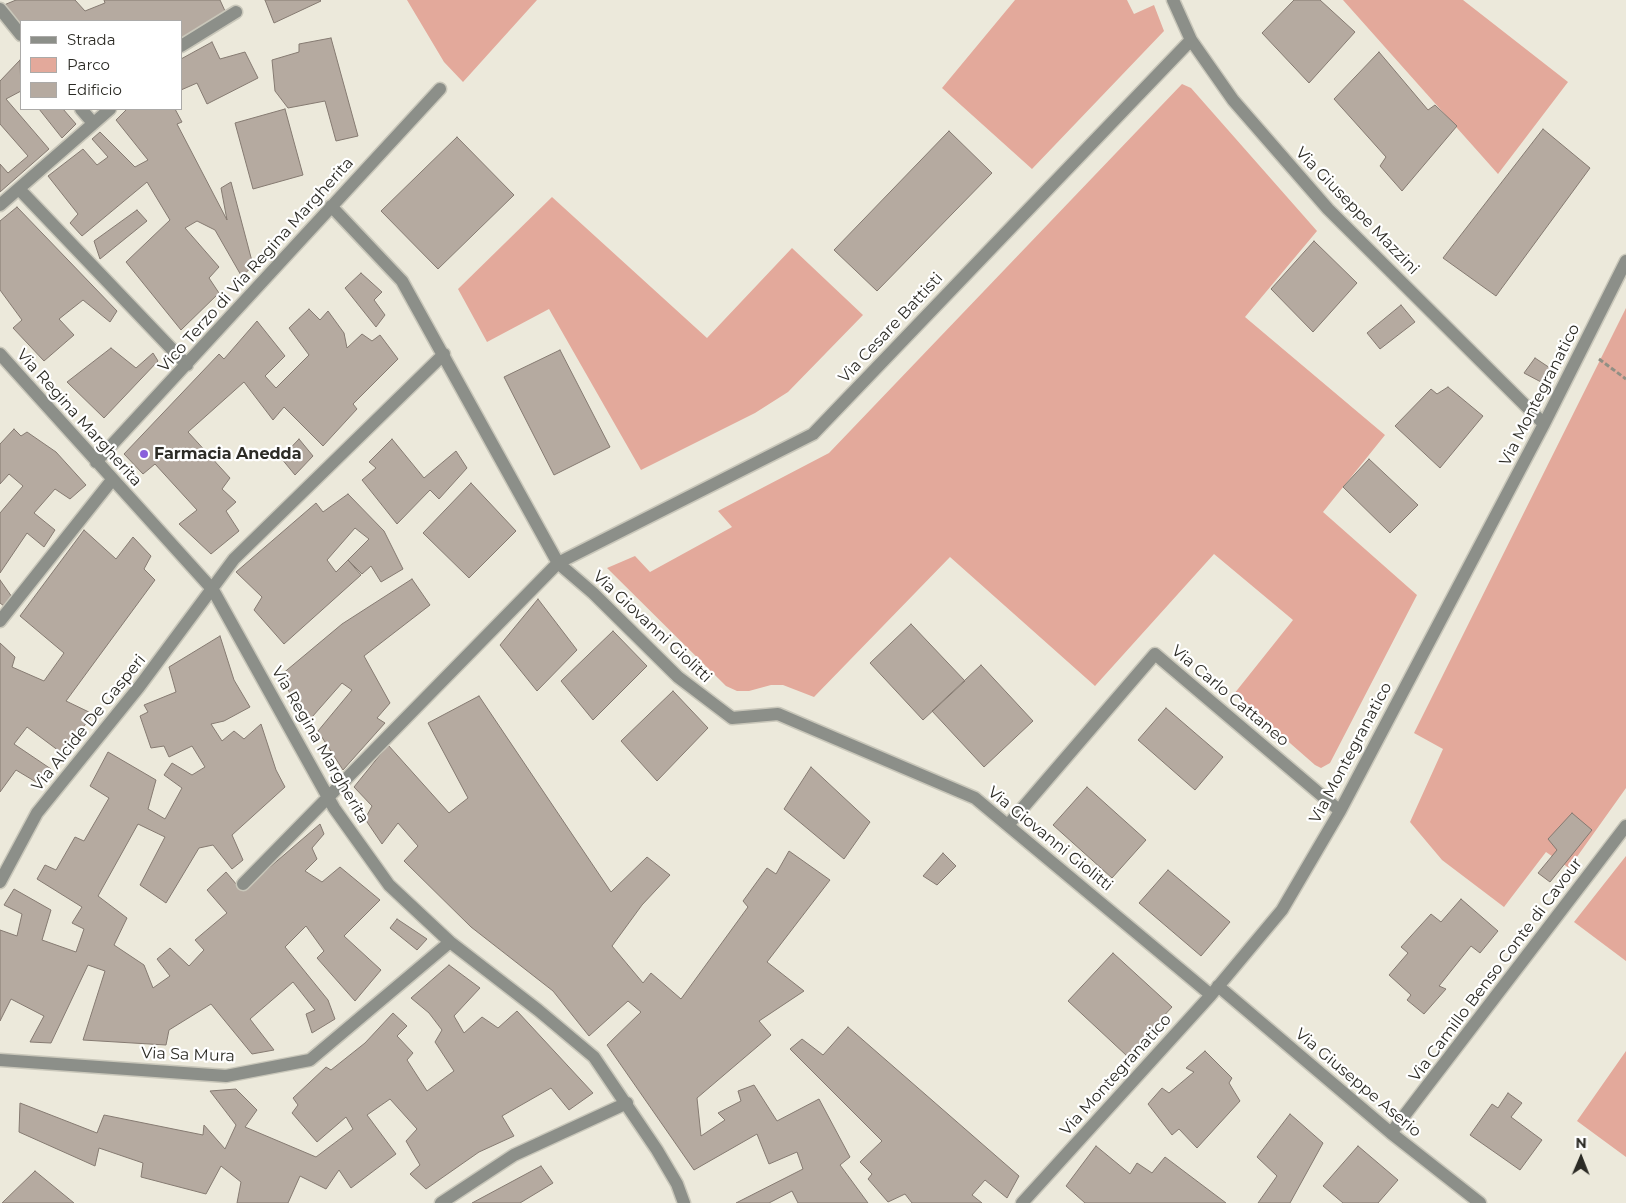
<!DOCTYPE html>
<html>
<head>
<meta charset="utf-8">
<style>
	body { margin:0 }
	#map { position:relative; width:1626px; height:1203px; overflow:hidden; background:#ece9db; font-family:Montserrat,sans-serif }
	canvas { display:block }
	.legend { position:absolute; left:20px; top:20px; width:162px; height:90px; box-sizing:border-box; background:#fff; border:1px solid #abaaa8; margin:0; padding:6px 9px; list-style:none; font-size:15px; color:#2c2b25 }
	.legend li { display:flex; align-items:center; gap:10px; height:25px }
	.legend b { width:25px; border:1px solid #abaaa8 }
	.north { position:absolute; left:1556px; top:1133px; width:50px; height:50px; -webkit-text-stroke:4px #fff; paint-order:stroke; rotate:1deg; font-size:14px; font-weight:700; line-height:20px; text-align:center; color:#2c2b25 }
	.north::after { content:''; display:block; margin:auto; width:18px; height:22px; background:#2c2b25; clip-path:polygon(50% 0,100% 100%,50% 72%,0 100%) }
</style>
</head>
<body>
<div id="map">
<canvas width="1626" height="1203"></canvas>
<ul class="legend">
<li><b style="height:6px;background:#8c8f89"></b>Strada</li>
<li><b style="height:14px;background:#e3a99b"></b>Parco</li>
<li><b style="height:14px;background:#b5aaa0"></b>Edificio</li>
</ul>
<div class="north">N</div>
</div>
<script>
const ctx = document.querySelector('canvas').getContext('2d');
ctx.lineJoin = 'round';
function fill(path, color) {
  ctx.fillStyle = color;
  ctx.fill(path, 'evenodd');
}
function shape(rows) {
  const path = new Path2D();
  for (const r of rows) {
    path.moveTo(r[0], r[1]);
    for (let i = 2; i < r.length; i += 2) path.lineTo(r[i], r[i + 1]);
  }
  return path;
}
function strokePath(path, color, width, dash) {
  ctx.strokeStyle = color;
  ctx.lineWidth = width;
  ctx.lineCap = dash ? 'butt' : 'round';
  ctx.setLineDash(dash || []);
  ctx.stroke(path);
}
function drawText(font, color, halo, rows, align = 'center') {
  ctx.font = font + ' Montserrat,sans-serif';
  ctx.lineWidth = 4.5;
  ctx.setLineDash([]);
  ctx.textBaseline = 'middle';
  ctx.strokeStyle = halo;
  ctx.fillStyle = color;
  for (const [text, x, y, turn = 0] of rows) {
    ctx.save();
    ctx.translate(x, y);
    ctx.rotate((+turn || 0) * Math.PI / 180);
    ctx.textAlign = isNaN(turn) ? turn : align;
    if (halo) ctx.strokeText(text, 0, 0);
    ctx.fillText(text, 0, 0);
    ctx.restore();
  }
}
fill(shape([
	[407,0,537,0,463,82,444,62],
	[1015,0,1127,0,1134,14,1154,5,1164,31,1032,169,942,88],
	[1343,0,1463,0,1568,82,1498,174],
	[1182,84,1191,88,1317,231,1245,317,1385,435,1323,512,1417,595,1330,763,1321,768,1315,765,1234,694,1293,620,1214,554,1095,686,950,557,814,697,783,685,771,685,749,691,737,691,726,686,607,568,635,556,650,572,732,527,718,511,829,453],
	[552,197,707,338,792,248,863,315,788,392,755,413,641,470,549,309,487,342,458,289],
	[1626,308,1626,788,1569,868,1546,852,1504,907,1442,860,1410,822,1443,749,1414,733],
	[1626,856,1626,961,1574,922],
	[1626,1051,1626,1157,1577,1121]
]), '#e3a99b');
const building = shape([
	[16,0,75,0,85,11,105,3,104,0,220,0,225,11,181,39,181,21,21,21,21,25,4,5,16,0],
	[265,0,320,0,321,1,274,23,265,0],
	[1294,0,1320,0,1355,32,1309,83,1262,33,1294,0],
	[331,38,358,136,336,141,325,101,288,108,275,91,272,60,299,52,299,44,331,38],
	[212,42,220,59,245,52,258,78,207,104,197,83,181,90,181,59,212,42],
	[1379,52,1428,110,1435,105,1457,126,1402,191,1380,166,1386,157,1334,99,1379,52],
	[20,60,21,91,6,99,49,149,0,192,0,164,8,173,28,156,0,124,0,81,20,60],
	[39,109,63,109,76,124,62,138,39,109],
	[127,109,175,109,182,122,177,124,227,220,221,188,231,182,253,265,242,277,215,230,197,221,185,228,219,267,209,278,219,293,181,330,126,262,170,220,147,182,82,236,70,223,78,214,48,176,83,149,97,165,108,157,92,139,100,132,135,167,148,160,116,120,127,109],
	[285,109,303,175,253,189,235,123,285,109],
	[1543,129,1590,168,1496,296,1443,258,1543,129],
	[949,131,992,173,877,291,834,250,949,131],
	[457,137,514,195,438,269,381,211,457,137],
	[17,207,117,311,110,322,83,300,59,319,74,335,44,361,13,328,22,320,0,290,0,221,17,207],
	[137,210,147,221,100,259,94,241,137,210],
	[1314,241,1357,283,1313,332,1271,289,1314,241],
	[361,273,382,292,374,300,385,315,376,327,345,288,361,273],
	[1401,305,1415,322,1380,349,1367,333,1401,305],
	[309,309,320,320,328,311,344,333,347,348,362,334,372,341,380,335,398,359,353,404,357,409,323,446,284,407,273,420,244,382,188,432,230,478,222,489,236,502,226,511,239,531,211,554,179,524,197,510,155,464,143,474,124,454,219,354,224,359,257,321,285,356,265,376,276,388,309,355,289,328,309,309],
	[111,348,136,368,153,353,158,361,104,418,67,382,111,348],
	[560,350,610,447,554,475,504,377,560,350],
	[1535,358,1550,368,1541,382,1524,373,1535,358],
	[1448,387,1483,416,1440,468,1395,426,1431,389,1437,394,1448,387],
	[14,429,21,436,27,432,56,452,86,485,70,499,55,489,34,513,55,530,44,547,27,533,0,573,0,513,23,486,9,474,0,484,0,444,14,429],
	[299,439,313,456,295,475,281,458,299,439],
	[392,439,424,478,456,451,467,468,439,499,430,490,397,524,362,480,376,468,369,462,392,439],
	[1369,459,1418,505,1390,533,1343,487,1369,459],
	[471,483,516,531,469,578,423,533,471,483],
	[348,494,384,531,403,569,381,582,371,566,362,574,348,560,369,539,355,528,327,560,336,572,348,560,361,575,284,644,254,610,262,597,236,572,316,503,323,512,348,494],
	[84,530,116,559,133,537,151,556,144,569,155,580,66,701,93,714,63,754,27,727,14,744,51,769,41,785,16,770,0,792,0,643,15,657,12,667,44,681,64,653,20,616,84,530],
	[412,579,430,605,364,656,390,703,377,718,385,723,343,770,318,731,352,690,342,683,305,725,281,675,342,624,412,579],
	[0,580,12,597,4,606,0,603,0,580],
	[538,599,577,650,537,691,500,645,538,599],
	[911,624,965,681,923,720,870,663,911,624],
	[613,631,647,666,593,720,561,681,613,631],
	[220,636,234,680,250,707,224,721,211,724,222,741,234,731,244,739,261,724,276,770,285,787,232,835,243,860,232,869,213,845,199,848,166,903,140,885,165,837,138,824,98,896,127,918,114,945,144,965,153,988,170,976,157,959,170,948,189,966,204,950,195,940,227,913,207,890,226,872,242,891,320,824,324,834,312,848,317,859,305,871,322,882,340,867,380,900,344,936,381,970,355,1001,317,958,324,951,306,926,285,947,328,1000,335,1019,312,1033,306,1014,315,1010,293,982,250,1019,274,1050,252,1054,211,1004,169,1030,166,1045,83,1040,105,971,88,965,51,1043,30,1042,44,1016,11,999,0,1021,0,930,17,936,22,914,4,905,14,889,51,910,42,940,76,952,84,929,72,923,82,907,37,879,45,865,56,870,75,837,84,841,109,798,90,786,108,752,156,780,148,809,165,819,182,788,164,775,172,763,192,775,205,767,192,746,169,757,164,746,151,748,140,716,148,712,144,705,176,692,169,667,220,636],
	[981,665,1033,721,984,767,932,711,981,665],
	[673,691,708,728,657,781,621,741,673,691],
	[479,696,611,892,647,857,670,875,642,905,612,946,643,983,651,973,681,999,748,907,743,901,767,868,776,874,789,851,830,880,767,962,804,991,759,1021,771,1035,697,1098,701,1136,725,1120,718,1113,741,1101,738,1091,754,1085,777,1121,819,1099,850,1157,840,1165,868,1203,798,1203,792,1191,769,1203,736,1203,803,1169,797,1152,769,1164,757,1134,694,1170,607,1045,641,1012,628,1001,589,1036,553,991,471,927,404,861,418,846,398,823,382,844,365,819,372,806,354,787,388,745,449,813,468,798,428,723,479,696],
	[1166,708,1223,757,1195,790,1138,740,1166,708],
	[811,767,870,822,844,859,784,809,811,767],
	[1087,787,1146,840,1112,878,1053,825,1087,787],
	[1572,813,1592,830,1550,882,1538,873,1557,850,1548,839,1572,813],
	[943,853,956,866,937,885,923,876,943,853],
	[1168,870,1230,922,1201,956,1139,903,1168,870],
	[1461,899,1498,931,1480,953,1471,946,1439,986,1446,989,1424,1014,1407,1000,1411,995,1389,975,1408,953,1401,947,1431,914,1441,922,1461,899],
	[397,919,427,939,417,950,390,928,397,919],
	[1113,953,1172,1007,1127,1056,1068,1001,1113,953],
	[449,965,480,988,454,1016,464,1033,482,1017,498,1028,517,1011,593,1093,569,1110,551,1088,502,1116,514,1136,479,1152,426,1189,410,1174,420,1165,406,1141,417,1129,390,1099,367,1115,396,1154,351,1188,339,1170,326,1189,300,1176,288,1203,237,1203,241,1182,221,1166,206,1194,141,1177,143,1163,99,1148,95,1166,19,1132,20,1103,97,1133,104,1115,203,1135,204,1125,225,1149,236,1125,210,1091,236,1089,257,1110,245,1127,316,1157,353,1129,346,1117,317,1142,292,1113,298,1105,293,1098,326,1067,331,1070,365,1043,393,1013,407,1026,397,1036,413,1053,407,1060,427,1091,454,1071,435,1042,442,1030,429,1013,411,998,449,965],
	[848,1027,1019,1176,1007,1198,985,1180,972,1195,982,1203,912,1203,905,1194,888,1202,868,1179,872,1174,860,1162,882,1141,790,1049,802,1039,823,1055,848,1027],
	[1205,1051,1232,1078,1229,1083,1240,1101,1197,1148,1179,1129,1172,1135,1148,1104,1162,1088,1169,1093,1194,1072,1186,1068,1205,1051],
	[1508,1093,1522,1103,1511,1117,1542,1140,1520,1170,1470,1135,1492,1104,1498,1108,1508,1093],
	[1290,1114,1323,1143,1290,1203,1258,1203,1277,1176,1257,1157,1290,1114],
	[1096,1146,1130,1174,1137,1163,1152,1173,1165,1157,1226,1203,1085,1203,1066,1186,1096,1146],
	[1358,1146,1398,1180,1378,1203,1343,1203,1323,1186,1358,1146],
	[541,1166,553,1183,520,1203,472,1203,541,1166],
	[35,1171,74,1203,2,1203,35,1171]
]);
fill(building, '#b5aaa0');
strokePath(building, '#857a71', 1);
const minor = shape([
	[1173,0,1191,40,1233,100,1328,209,1544,424],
	[0,9,21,35],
	[181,46,236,12],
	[81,109,93,123],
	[19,189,187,365],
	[0,205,110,109],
	[331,206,402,281,558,563,593,593,678,677,732,718,778,714,975,798,1211,995],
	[0,354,213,590,334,808,389,885,450,942,538,1010,594,1057,657,1150,677,1184,684,1203],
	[96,462,440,89],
	[0,621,112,480],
	[1008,825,1155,654,1340,811],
	[0,882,37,813,139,687,234,559,444,354],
	[243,884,558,563,813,434,1191,40],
	[1218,986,1391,1133,1480,1203],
	[0,1060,226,1076,310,1060,450,942],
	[1391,1133,1626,826],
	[441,1203,514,1155,627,1103],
	[1022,1203,1211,995,1282,910,1340,811,1544,424,1626,261]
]);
strokePath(minor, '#c9c7ba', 15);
strokePath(shape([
	[1599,359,1626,379]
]), '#918f84', 3, [5, 2.5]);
strokePath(minor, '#8c8f89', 12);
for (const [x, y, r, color] of [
	[144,454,5,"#8a60db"]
]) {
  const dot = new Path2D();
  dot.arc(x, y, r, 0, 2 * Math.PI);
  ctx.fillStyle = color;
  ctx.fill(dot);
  strokePath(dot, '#fff', 2);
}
drawText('16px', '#2c2b25', '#fff', [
	["Via Giuseppe Mazzini",1357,211,46],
	["Vico Terzo di Via Regina Margherita",256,265,-48],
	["Via Cesare Battisti",891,328,-47],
	["Via Montegranatico",1540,395,-63],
	["Via Regina Margherita",79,418,48],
	["Via Giovanni Giolitti",652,627,43],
	["Via Carlo Cattaneo",1230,696,40],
	["Via Alcide De Gasperi",89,723,-51],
	["Via Regina Margherita",320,745,60],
	["Via Montegranatico",1351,753,-62],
	["Via Giovanni Giolitti",1050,839,39],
	["Via Camillo Benso Conte di Cavour",1496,970,-53],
	["Via Sa Mura",188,1055,2],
	["Via Montegranatico",1116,1075,-48],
	["Via Giuseppe Aserio",1358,1083,40]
]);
drawText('bold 16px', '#2c2b25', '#fff', [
	["Farmacia Anedda",154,454]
], 'left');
</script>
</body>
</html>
